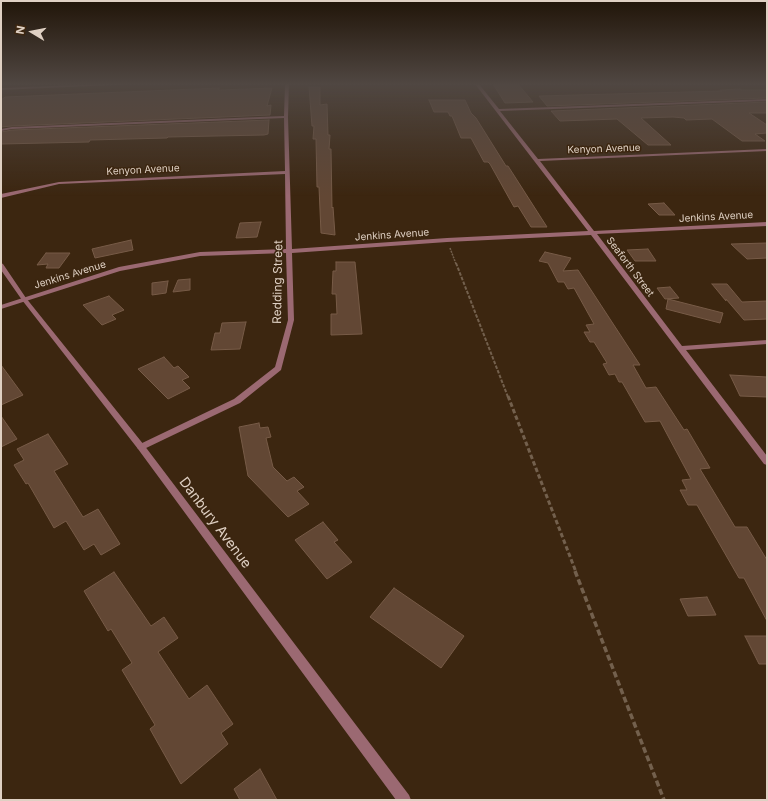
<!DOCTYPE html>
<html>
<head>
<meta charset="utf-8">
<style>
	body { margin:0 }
	#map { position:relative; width:768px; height:801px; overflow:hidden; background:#3c2610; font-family:Inter,sans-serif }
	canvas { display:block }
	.frame { position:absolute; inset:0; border:2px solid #dfd0c3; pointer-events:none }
	.north { position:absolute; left:12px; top:12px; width:40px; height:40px; -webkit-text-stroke:3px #3c2610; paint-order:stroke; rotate:280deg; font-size:11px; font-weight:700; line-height:16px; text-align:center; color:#dfd0c3 }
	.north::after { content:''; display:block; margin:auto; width:14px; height:18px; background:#dfd0c3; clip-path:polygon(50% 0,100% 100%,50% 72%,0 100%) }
</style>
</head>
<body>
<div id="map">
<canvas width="768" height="801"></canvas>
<div class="frame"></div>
<div class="north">N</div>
</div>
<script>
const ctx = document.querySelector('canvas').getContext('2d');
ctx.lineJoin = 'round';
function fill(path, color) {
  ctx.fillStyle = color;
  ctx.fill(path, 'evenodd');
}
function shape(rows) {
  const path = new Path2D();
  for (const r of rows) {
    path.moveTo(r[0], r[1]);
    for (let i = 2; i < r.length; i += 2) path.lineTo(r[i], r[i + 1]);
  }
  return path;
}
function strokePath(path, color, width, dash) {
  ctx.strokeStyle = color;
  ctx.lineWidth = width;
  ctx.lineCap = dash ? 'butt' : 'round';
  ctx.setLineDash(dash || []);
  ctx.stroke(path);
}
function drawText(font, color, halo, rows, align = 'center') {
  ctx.font = font + ' Inter,sans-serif';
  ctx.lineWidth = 3;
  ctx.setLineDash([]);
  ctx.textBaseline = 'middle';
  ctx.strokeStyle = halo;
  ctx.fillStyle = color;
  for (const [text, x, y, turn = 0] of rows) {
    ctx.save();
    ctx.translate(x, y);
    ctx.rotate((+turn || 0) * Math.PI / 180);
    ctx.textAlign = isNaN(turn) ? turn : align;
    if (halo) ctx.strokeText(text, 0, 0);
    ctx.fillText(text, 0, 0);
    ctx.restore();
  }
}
const building = shape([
	[493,84,518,84,533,102,505,103,493,84],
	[309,87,320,87,320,105,327,104,328,135,330,135,329,149,331,149,332,208,333,207,335,235,321,233,319,187,317,187,316,139,313,139,314,126,312,126,309,87],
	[219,88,219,90,272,88,267,106,271,105,270,115,12,126,1,127,1,100,5,97,219,88],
	[740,89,742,90,767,90,767,98,547,106,539,96,722,91,720,90,740,89],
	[429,100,465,100,471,113,476,118,506,166,508,166,547,227,531,227,518,206,514,207,490,164,488,162,484,162,471,138,461,138,452,116,450,116,448,112,434,112,429,100],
	[767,102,767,113,749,113,767,125,767,133,755,134,765,141,742,141,712,119,686,120,684,118,673,117,641,118,671,145,648,145,617,119,560,121,551,111,767,102],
	[269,120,268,134,264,135,168,137,167,138,90,140,89,142,1,144,1,132,12,130,269,120],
	[664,203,675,215,659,215,648,204,664,203],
	[261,222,257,237,236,238,240,223,261,222],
	[131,240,133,250,95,258,92,249,131,240],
	[767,243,767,258,747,259,731,244,767,243],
	[648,249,656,261,635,261,627,250,648,249],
	[545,252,571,258,563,271,578,270,640,365,633,365,646,388,656,387,684,430,687,429,710,468,700,469,735,527,747,527,767,560,767,621,744,578,739,578,697,505,688,505,680,490,687,490,682,480,691,479,660,421,645,422,622,382,619,382,615,374,609,375,603,364,607,363,594,342,590,342,584,332,590,332,586,325,594,324,574,288,568,289,564,282,558,282,548,263,539,261,545,252],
	[46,253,70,253,59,268,46,268,48,264,37,265,46,253],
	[336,262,355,262,362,334,331,335,331,314,337,314,336,294,332,294,333,271,336,271,336,262],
	[190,279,190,290,173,292,178,280,190,279],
	[168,281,166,293,152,295,152,283,168,281],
	[712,284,727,284,742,302,767,301,767,319,744,320,726,299,726,301,712,284],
	[670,287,679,298,665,299,657,288,670,287],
	[109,296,124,310,112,315,116,319,102,325,83,305,109,296],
	[668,299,723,313,720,323,666,309,668,299],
	[246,322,240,349,211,350,215,333,220,333,222,323,246,322],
	[164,357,174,368,178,366,189,377,182,380,190,388,168,399,138,369,164,357],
	[1,365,23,395,1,405,1,365],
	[730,375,767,377,767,397,740,396,730,375],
	[1,416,17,439,1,447,1,416],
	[259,423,260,428,268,427,271,437,266,438,273,467,287,481,294,477,304,487,297,491,309,504,288,517,248,476,239,427,259,423],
	[48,434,68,464,54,471,83,517,98,509,120,544,101,555,94,544,84,550,66,521,54,528,28,483,26,484,14,465,24,460,17,449,48,434],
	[323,522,338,540,334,542,352,562,327,579,295,540,323,522],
	[114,572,151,626,164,617,178,638,158,652,189,699,207,685,233,724,221,733,228,744,181,784,150,729,155,725,122,670,132,663,111,629,108,631,84,591,114,572],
	[394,588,464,636,441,668,370,617,394,588],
	[707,597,716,615,688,616,680,599,707,597],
	[745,636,767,636,767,664,759,664,745,636],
	[260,769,277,800,240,800,234,789,260,769]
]);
fill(building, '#624734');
strokePath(building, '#775b47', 1);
strokePath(shape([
	[450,248,456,264]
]), '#73604d', 1.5, [2, 1]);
strokePath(shape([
	[456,263,508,397]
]), '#73604d', 2, [3.5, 1.5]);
strokePath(shape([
	[508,396,576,572]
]), '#73604d', 3, [4.5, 2.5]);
strokePath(shape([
	[575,571,664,800]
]), '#73604d', 3.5, [6, 3]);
fill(shape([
	[102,84,135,84,1,90,1,88,102,84],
	[285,84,289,84,288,117,292,249,447,238,588,231,475,84,479,84,499,109,767,99,767,101,500,111,538,159,767,149,767,151,540,161,594,231,767,222,767,226,597,234,682,346,767,340,767,344,686,350,767,456,767,465,764,464,591,235,447,242,292,253,294,320,281,370,240,403,144,449,138,449,137,447,138,445,234,399,275,367,288,320,286,253,200,256,120,271,1,309,1,305,119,267,200,252,286,249,285,174,59,184,1,198,1,194,59,182,285,171,284,118,12,129,1,131,1,129,12,127,284,116,285,84]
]), '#9b6972');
fill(shape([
	[1,263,3,264,26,298,144,445,409,795,411,800,396,800,138,449,22,300,1,270,1,263]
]), '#9b6972');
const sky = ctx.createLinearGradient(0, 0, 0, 196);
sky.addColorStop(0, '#211509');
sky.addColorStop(0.43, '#504742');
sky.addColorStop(1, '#50474200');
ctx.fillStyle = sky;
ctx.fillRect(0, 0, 768, 196);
drawText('10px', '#dfd0c3', '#3c2610', [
	["Kenyon Avenue",604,149,-2],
	["Kenyon Avenue",143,170,-3],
	["Jenkins Avenue",716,217,-3],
	["Jenkins Avenue",392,235,-4],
	["Seaforth Street",630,267,53],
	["Jenkins Avenue",70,275,-17]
]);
drawText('12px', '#dfd0c3', '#3c2610', [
	["Redding Street",278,282,-89]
]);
drawText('14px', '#dfd0c3', '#3c2610', [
	["Danbury Avenue",215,523,53]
]);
</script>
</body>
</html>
